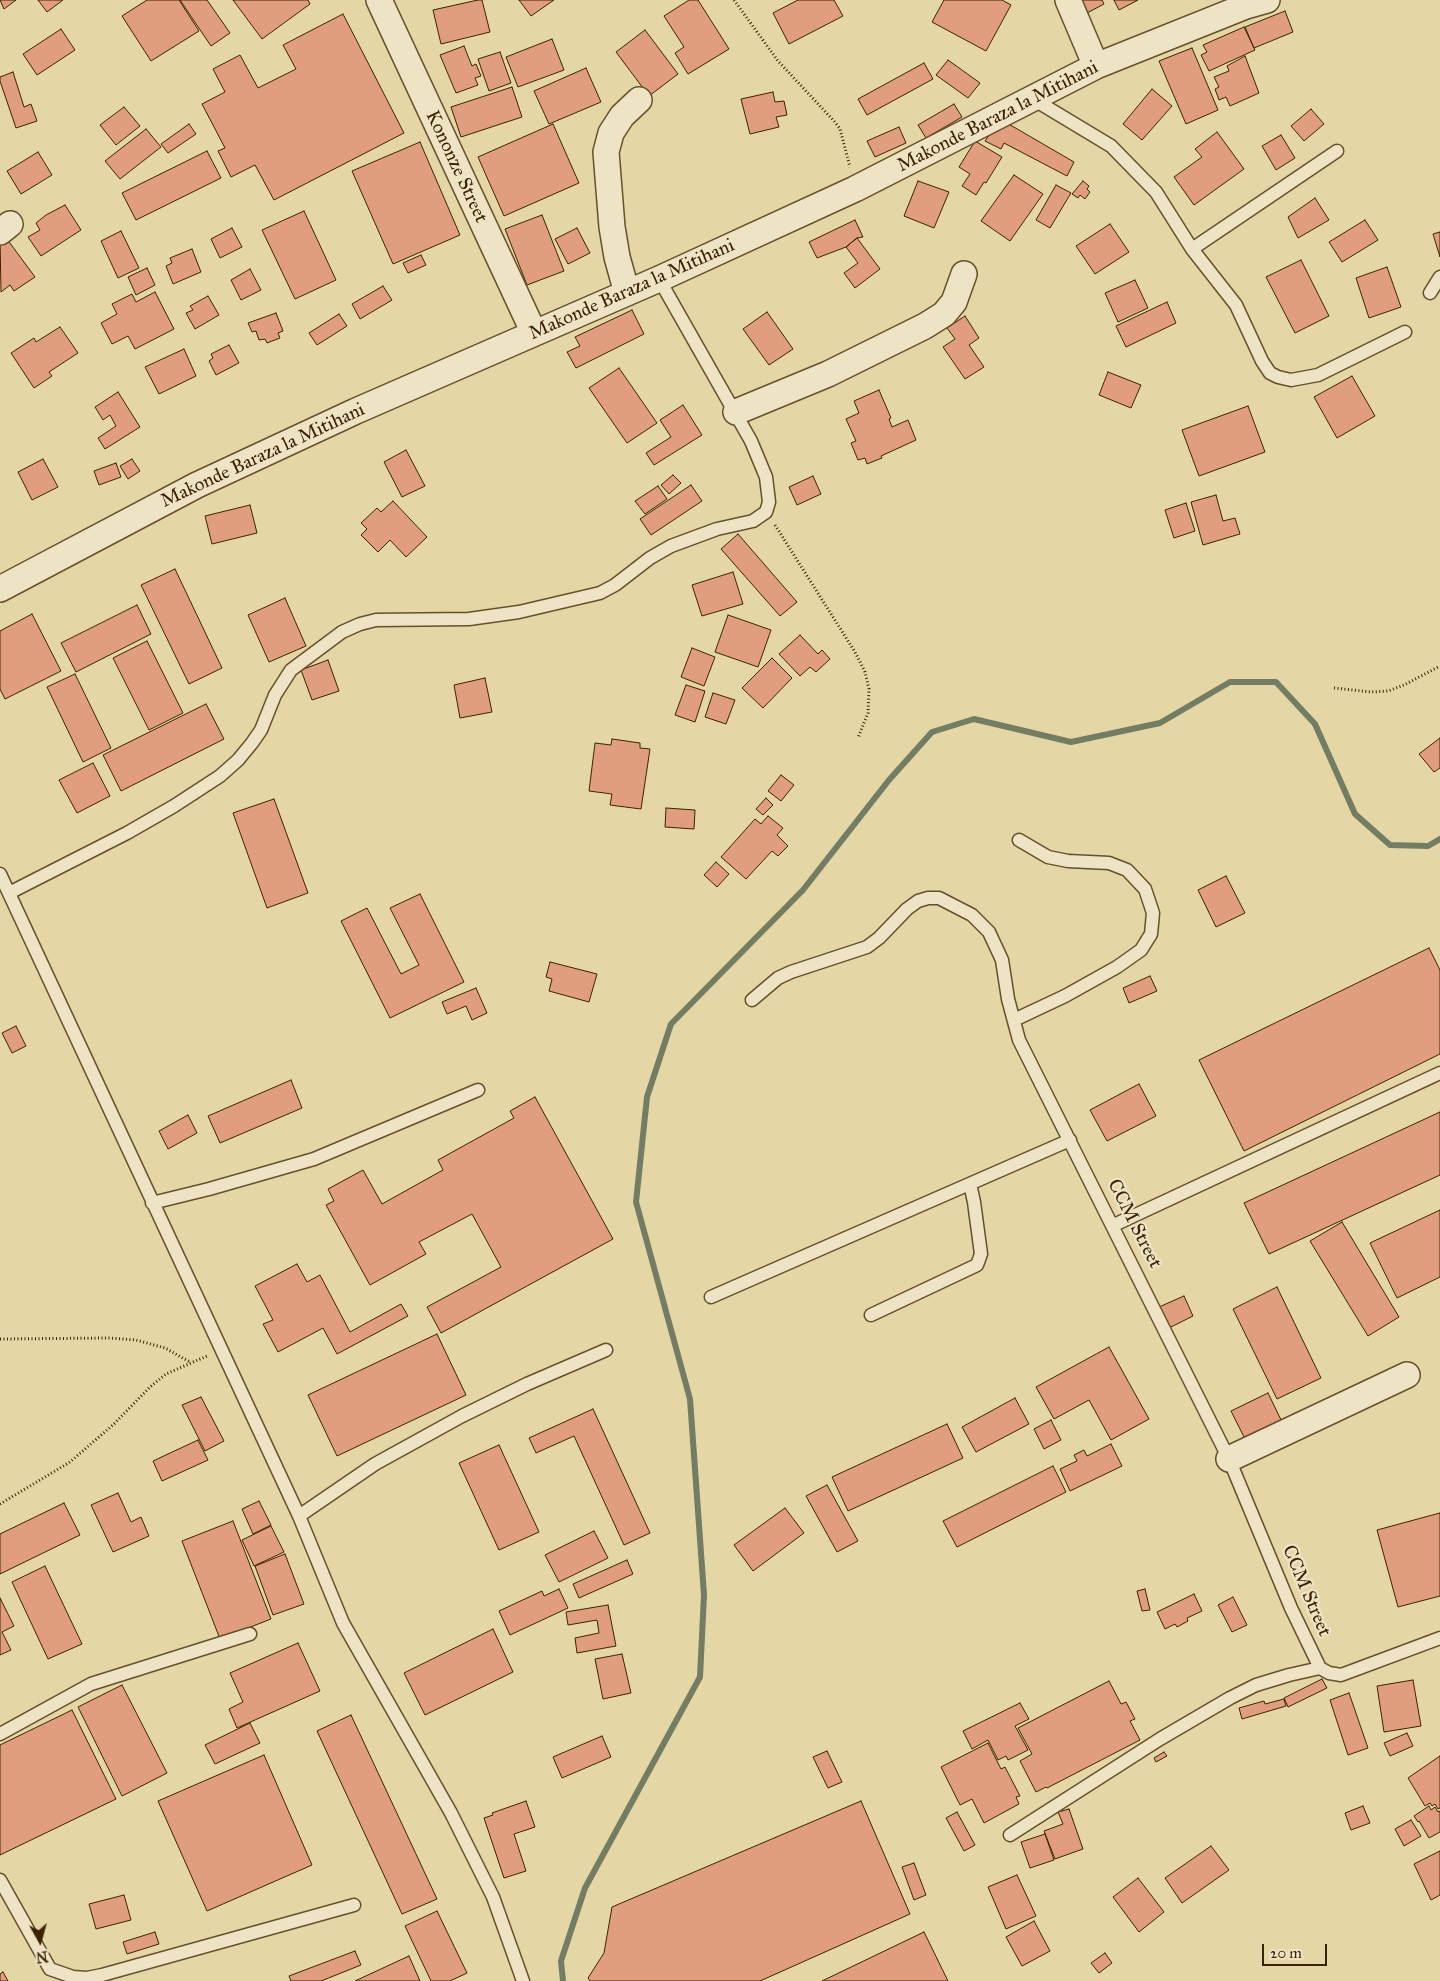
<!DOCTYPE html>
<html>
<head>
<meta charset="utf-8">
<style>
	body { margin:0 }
	#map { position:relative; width:1440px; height:1981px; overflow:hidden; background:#e5d6a6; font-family:"IM FELL Great Primer",serif }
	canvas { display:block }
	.north { position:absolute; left:15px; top:1916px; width:50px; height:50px; -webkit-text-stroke:4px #eee4c5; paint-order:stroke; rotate:173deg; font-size:14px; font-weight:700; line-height:20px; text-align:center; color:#3b2301 }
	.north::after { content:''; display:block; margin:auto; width:18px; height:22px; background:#3b2301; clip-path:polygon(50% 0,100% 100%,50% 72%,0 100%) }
	.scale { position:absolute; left:1262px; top:1944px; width:65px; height:22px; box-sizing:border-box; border:2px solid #3b2301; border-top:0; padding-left:6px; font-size:15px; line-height:18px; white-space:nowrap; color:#3b2301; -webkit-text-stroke:4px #eee4c5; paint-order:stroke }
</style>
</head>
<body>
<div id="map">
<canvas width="1440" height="1981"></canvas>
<div class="north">N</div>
<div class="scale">20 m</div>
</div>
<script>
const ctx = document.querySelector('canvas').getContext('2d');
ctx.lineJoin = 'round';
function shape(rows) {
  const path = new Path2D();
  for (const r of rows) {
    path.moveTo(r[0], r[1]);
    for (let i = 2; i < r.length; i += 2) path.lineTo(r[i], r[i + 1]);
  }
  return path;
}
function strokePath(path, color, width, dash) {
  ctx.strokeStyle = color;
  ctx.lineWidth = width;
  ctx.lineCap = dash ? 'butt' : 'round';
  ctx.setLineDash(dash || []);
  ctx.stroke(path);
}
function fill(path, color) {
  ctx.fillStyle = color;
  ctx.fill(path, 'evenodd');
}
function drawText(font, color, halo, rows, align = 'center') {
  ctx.font = font + ' "IM FELL Great Primer",serif';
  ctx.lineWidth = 4.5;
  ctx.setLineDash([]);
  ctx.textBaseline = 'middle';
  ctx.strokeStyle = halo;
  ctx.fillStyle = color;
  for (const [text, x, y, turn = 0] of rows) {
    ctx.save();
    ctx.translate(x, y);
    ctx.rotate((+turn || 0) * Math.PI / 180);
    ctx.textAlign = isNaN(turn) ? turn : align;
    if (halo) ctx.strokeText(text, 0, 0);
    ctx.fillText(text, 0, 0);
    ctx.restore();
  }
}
strokePath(shape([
	[563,1981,561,1961,585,1888,700,1677,704,1595,690,1399,636,1202,647,1097,671,1024,803,890,889,780,932,732,974,719,1071,742,1160,723,1230,682,1276,682,1315,724,1355,814,1390,845,1428,846,1440,839]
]), '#727d63', 6);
const building = shape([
	[0,0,16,0,4,9,0,0],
	[38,0,63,0,47,12,38,0],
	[147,0,179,0,199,31,151,61,122,16,147,0],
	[180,0,207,0,230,33,211,46,180,0],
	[233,0,308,0,310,4,262,39,233,0],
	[478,0,482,0,490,32,441,44,433,10,478,0],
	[519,0,554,0,531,16,519,0],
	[689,0,698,0,729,49,688,74,675,53,684,47,664,16,689,0],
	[798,0,834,0,843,16,789,44,773,13,798,0],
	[944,0,1002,0,1011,5,986,51,932,22,944,0],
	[1081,0,1102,0,1104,4,1087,13,1081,0],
	[1114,0,1138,0,1119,10,1114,0],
	[1285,11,1293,32,1254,48,1245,27,1285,11],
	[343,14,404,133,274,200,255,165,231,177,218,151,225,148,202,104,225,92,213,69,240,55,258,88,296,69,283,45,343,14],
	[1244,27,1255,50,1209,71,1201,55,1207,52,1203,45,1244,27],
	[61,29,75,50,37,75,23,54,61,29],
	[645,30,678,74,649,96,616,52,645,30],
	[552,39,564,70,518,87,506,57,552,39],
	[464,46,472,66,476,64,481,76,475,78,478,85,456,93,440,55,464,46],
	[1192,48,1218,110,1186,124,1159,61,1192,48],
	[500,52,511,83,489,91,478,59,500,52],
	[1245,56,1259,93,1230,106,1226,97,1219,100,1215,89,1219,87,1214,77,1229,71,1227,66,1245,56],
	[948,60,980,83,968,98,936,75,948,60],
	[924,63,933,79,867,115,858,99,924,63],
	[586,68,601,102,549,124,534,91,586,68],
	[13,72,24,107,31,104,37,121,16,128,0,81,0,77,13,72],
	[512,87,522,117,461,137,451,107,512,87],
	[1152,89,1172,106,1142,140,1123,124,1152,89],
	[773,92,775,102,784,101,787,115,776,117,779,127,750,134,741,99,773,92],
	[954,104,962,117,926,138,918,125,954,104],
	[124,107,140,126,116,145,100,125,124,107],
	[1311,109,1324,124,1304,141,1291,126,1311,109],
	[1000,119,1074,162,1067,176,1004,143,1001,149,985,141,1000,119],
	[189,124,196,134,168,153,161,144,189,124],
	[553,124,579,183,504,216,478,157,553,124],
	[899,127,906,143,875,157,867,141,899,127],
	[146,129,161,147,120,179,105,161,146,129],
	[1217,132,1244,169,1194,205,1174,177,1202,157,1195,149,1217,132],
	[1281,135,1295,158,1276,170,1262,146,1281,135],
	[975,141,1002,157,986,183,984,182,976,195,962,186,970,174,959,167,975,141],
	[420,142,460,235,393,264,352,171,420,142],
	[207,151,221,178,136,220,122,193,207,151],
	[38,152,52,175,21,194,7,171,38,152],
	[1014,175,1043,194,1010,241,981,221,1014,175],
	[918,181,949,192,934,228,904,216,918,181],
	[1083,181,1089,186,1087,189,1090,192,1085,199,1080,195,1078,198,1072,194,1083,181],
	[1056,185,1071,193,1050,228,1036,220,1056,185],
	[1315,198,1329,220,1298,238,1288,217,1315,198],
	[65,205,81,230,41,256,28,237,40,230,36,223,46,215,65,205],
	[304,211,336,280,295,299,262,230,304,211],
	[542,215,564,271,527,285,505,229,542,215],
	[855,220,863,237,857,238,846,247,817,258,809,242,855,220],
	[1365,220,1378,240,1342,262,1329,242,1365,220],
	[1110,224,1129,252,1095,274,1076,246,1110,224],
	[232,228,242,247,220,258,211,239,232,228],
	[577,228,590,253,568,264,555,239,577,228],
	[121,231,139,268,118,278,101,241,121,231],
	[1440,232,1440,257,1433,234,1440,232],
	[4,235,35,277,14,291,10,285,1,292,0,239,4,235],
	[857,238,880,269,855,288,844,273,858,263,846,247,857,238],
	[192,249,201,272,173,284,166,266,172,263,170,258,192,249],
	[421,255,426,265,408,273,403,263,421,255],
	[1301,260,1329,316,1295,333,1266,277,1301,260],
	[1387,267,1401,307,1369,318,1356,278,1387,267],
	[147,268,155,285,136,295,128,277,147,268],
	[250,269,261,290,241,300,231,280,250,269],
	[1135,280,1148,308,1118,322,1105,293,1135,280],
	[383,286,392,300,360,319,352,304,383,286],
	[155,292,174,329,135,349,128,336,112,344,101,323,117,314,112,304,132,294,136,302,155,292],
	[208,296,219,315,195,329,186,313,193,310,190,306,208,296],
	[1167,302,1176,323,1126,347,1116,326,1167,302],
	[632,310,644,334,576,368,567,352,580,346,575,337,632,310],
	[767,312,793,349,769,365,743,329,767,312],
	[276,313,283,331,278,333,280,338,267,343,265,339,259,340,256,331,252,332,248,323,276,313],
	[339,314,347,326,317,345,309,333,339,314],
	[965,316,979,338,969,345,984,367,965,379,943,347,955,339,947,328,965,316],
	[60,327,78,353,49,372,52,376,34,388,11,353,34,338,36,342,60,327],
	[229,345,239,363,216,375,209,361,213,358,211,354,229,345],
	[184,349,196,376,159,394,145,367,184,349],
	[619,368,657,423,627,443,589,388,619,368],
	[1108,372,1141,385,1131,408,1099,395,1108,372],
	[1352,376,1375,416,1337,438,1314,397,1352,376],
	[879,390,891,418,889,419,892,427,908,420,916,440,881,456,882,458,867,464,865,458,858,460,851,443,856,441,846,419,859,413,854,401,879,390],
	[118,392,140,427,105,449,98,438,116,426,110,415,103,420,95,407,118,392],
	[683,405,702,435,654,465,646,453,671,437,660,420,683,405],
	[1248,406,1265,452,1199,476,1182,430,1248,406],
	[406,450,425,486,402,497,384,462,406,450],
	[43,459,58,487,32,500,18,472,43,459],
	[132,459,140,471,128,479,120,466,132,459],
	[116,463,121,477,99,485,94,471,116,463],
	[673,475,681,483,669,494,661,485,673,475],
	[813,476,821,494,797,505,789,487,813,476],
	[691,485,702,501,651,535,640,519,691,485],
	[658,486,667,499,645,514,635,501,658,486],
	[1216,495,1223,521,1235,518,1240,534,1203,545,1191,502,1216,495],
	[393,501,427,537,406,557,390,540,378,552,361,535,367,529,361,523,377,508,381,512,393,501],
	[1186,503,1195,531,1174,538,1165,510,1186,503],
	[250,505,257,533,212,544,205,516,250,505],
	[738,534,797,602,780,616,721,549,738,534],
	[175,569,222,668,189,684,141,585,175,569],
	[733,572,743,604,702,616,692,585,733,572],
	[285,598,306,646,269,662,248,615,285,598],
	[137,605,151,634,76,672,61,643,137,605],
	[32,614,61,671,5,699,0,689,0,631,32,614],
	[728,615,771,630,758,667,715,652,728,615],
	[800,635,818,654,822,650,830,659,816,672,810,667,800,676,779,654,800,635],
	[147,641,183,713,149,730,113,658,147,641],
	[692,648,715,657,704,686,681,677,692,648],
	[772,658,792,678,763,708,742,688,772,658],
	[328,660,339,691,312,700,301,670,328,660],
	[75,674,111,748,83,762,47,687,75,674],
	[485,678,492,712,460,718,454,685,485,678],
	[686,685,705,691,695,722,675,715,686,685],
	[713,693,735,700,726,724,705,717,713,693],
	[206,704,224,739,121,791,103,755,206,704],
	[1440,738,1440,768,1434,772,1419,754,1440,738],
	[612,739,640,743,640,748,650,749,641,809,610,805,612,794,589,791,595,743,611,745,612,739],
	[93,763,110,796,77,813,59,780,93,763],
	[781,775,794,785,781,801,768,791,781,775],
	[766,798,773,805,763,815,756,809,766,798],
	[274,799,308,893,267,908,233,813,274,799],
	[666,808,695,810,694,829,665,827,666,808],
	[768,816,783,828,777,835,788,846,778,856,772,851,746,879,721,857,755,819,761,824,768,816],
	[716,862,729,874,717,887,704,875,716,862],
	[1226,876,1245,913,1216,927,1198,890,1226,876],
	[420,894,464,982,390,1018,341,921,367,908,401,974,419,965,390,908,420,894],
	[1429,948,1440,970,1440,1054,1244,1151,1199,1060,1429,948],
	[550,962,597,974,589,1002,549,991,552,979,546,977,550,962],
	[1150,976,1157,991,1129,1003,1123,988,1150,976],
	[476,988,487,1013,472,1020,466,1006,447,1014,442,1002,476,988],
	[16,1026,26,1046,12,1053,2,1033,16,1026],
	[291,1080,302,1108,220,1143,208,1116,291,1080],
	[1139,1084,1156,1116,1107,1141,1090,1110,1139,1084],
	[535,1097,613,1239,441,1333,427,1307,501,1267,472,1214,419,1242,426,1254,370,1285,326,1205,334,1201,328,1189,363,1170,382,1204,443,1170,438,1160,514,1118,510,1111,535,1097],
	[1440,1112,1440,1175,1269,1254,1244,1203,1440,1112],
	[188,1115,197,1133,168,1149,159,1131,188,1115],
	[1440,1210,1440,1277,1397,1298,1370,1243,1440,1210],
	[1342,1222,1399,1317,1368,1336,1310,1241,1342,1222],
	[297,1264,307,1282,320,1275,350,1332,401,1304,408,1316,337,1354,323,1328,278,1352,263,1324,273,1320,255,1286,297,1264],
	[1277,1287,1321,1378,1277,1399,1233,1309,1277,1287],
	[1184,1296,1193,1316,1169,1328,1159,1307,1184,1296],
	[437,1334,466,1395,337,1456,308,1395,437,1334],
	[1109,1347,1149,1419,1111,1440,1089,1400,1054,1419,1036,1387,1109,1347],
	[1268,1393,1284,1426,1247,1443,1231,1411,1268,1393],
	[201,1397,224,1441,205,1451,182,1405,201,1397],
	[1015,1398,1029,1424,976,1452,962,1427,1015,1398],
	[593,1409,650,1533,624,1545,574,1436,536,1453,529,1438,593,1409],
	[1051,1420,1061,1440,1044,1449,1034,1429,1051,1420],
	[947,1424,963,1458,848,1511,832,1477,947,1424],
	[198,1440,208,1460,162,1481,153,1461,198,1440],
	[1111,1444,1122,1466,1070,1491,1060,1469,1077,1461,1074,1455,1084,1450,1087,1456,1111,1444],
	[499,1445,539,1532,499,1550,459,1463,499,1445],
	[1053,1466,1066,1492,957,1547,943,1521,1053,1466],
	[827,1485,858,1541,837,1552,806,1496,827,1485],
	[118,1493,131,1522,141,1517,149,1536,113,1552,91,1505,118,1493],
	[259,1501,271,1525,253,1534,242,1509,259,1501],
	[64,1503,80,1535,0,1574,0,1534,64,1503],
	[785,1508,804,1533,753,1571,734,1545,785,1508],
	[1440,1513,1440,1596,1398,1607,1377,1530,1440,1513],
	[233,1521,271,1619,220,1639,182,1541,233,1521],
	[271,1526,284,1552,254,1566,242,1540,271,1526],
	[594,1531,608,1558,559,1582,545,1555,594,1531],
	[285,1554,304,1604,273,1615,255,1566,285,1554],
	[627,1560,633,1574,579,1598,573,1584,627,1560],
	[45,1566,82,1644,48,1659,12,1582,45,1566],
	[559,1589,568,1608,510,1635,499,1611,542,1591,544,1596,559,1589],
	[1145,1589,1150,1610,1142,1611,1137,1591,1145,1589],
	[1194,1594,1202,1611,1187,1618,1188,1621,1177,1627,1175,1624,1165,1629,1157,1612,1194,1594],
	[1233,1597,1247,1625,1232,1632,1218,1605,1233,1597],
	[0,1598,14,1626,2,1632,11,1650,0,1655,0,1598],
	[608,1605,616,1646,577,1653,575,1638,599,1633,597,1620,568,1625,566,1612,608,1605],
	[493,1629,513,1672,425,1715,404,1673,493,1629],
	[298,1643,320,1691,237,1728,229,1709,243,1702,230,1673,298,1643],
	[622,1654,631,1693,603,1699,595,1659,622,1654],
	[1322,1679,1327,1688,1288,1707,1284,1698,1322,1679],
	[1413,1680,1421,1726,1384,1732,1377,1686,1413,1680],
	[1109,1681,1121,1704,1126,1702,1135,1719,1130,1721,1140,1740,1047,1788,1046,1787,1036,1792,1020,1761,1032,1754,1018,1728,1109,1681],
	[122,1685,167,1773,122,1796,78,1707,122,1685],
	[1349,1693,1368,1748,1348,1755,1330,1700,1349,1693],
	[1284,1699,1286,1706,1242,1719,1239,1708,1264,1701,1265,1704,1284,1699],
	[1020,1703,1029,1719,1015,1726,1028,1750,1008,1760,1006,1756,998,1760,988,1740,972,1749,963,1731,1020,1703],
	[72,1710,116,1799,0,1855,0,1745,72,1710],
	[351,1715,437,1899,402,1914,317,1731,351,1715],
	[250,1723,260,1743,215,1764,205,1745,250,1723],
	[1407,1733,1413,1746,1390,1756,1384,1743,1407,1733],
	[602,1736,611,1757,562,1778,553,1757,602,1736],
	[988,1743,1001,1769,1005,1767,1020,1796,1016,1797,1019,1804,984,1823,972,1799,960,1805,941,1767,988,1743],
	[827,1751,842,1782,828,1788,813,1757,827,1751],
	[1164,1752,1167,1756,1156,1762,1154,1758,1164,1752],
	[264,1755,312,1865,207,1911,158,1801,264,1755],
	[1440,1756,1440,1808,1438,1809,1435,1804,1432,1806,1430,1803,1425,1806,1408,1778,1440,1756],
	[526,1801,535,1827,514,1834,526,1871,504,1878,484,1818,493,1815,492,1813,526,1801],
	[861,1801,910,1914,760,1981,590,1981,588,1978,604,1953,612,1907,861,1801],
	[1363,1806,1370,1823,1351,1830,1345,1813,1363,1806],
	[1429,1806,1431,1810,1435,1807,1438,1812,1440,1811,1440,1832,1429,1838,1419,1821,1418,1822,1414,1816,1429,1806],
	[1069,1809,1083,1849,1055,1859,1044,1831,1063,1824,1058,1812,1069,1809],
	[957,1812,975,1845,964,1851,946,1818,957,1812],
	[1411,1820,1421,1836,1404,1846,1395,1829,1411,1820],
	[1045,1834,1054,1860,1030,1868,1021,1842,1045,1834],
	[1211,1846,1229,1870,1182,1903,1165,1878,1211,1846],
	[1440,1851,1440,1895,1431,1900,1414,1864,1440,1851],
	[914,1863,926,1895,914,1900,902,1867,914,1863],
	[1017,1875,1036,1916,1006,1929,988,1887,1017,1875],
	[1138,1878,1164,1912,1139,1932,1113,1897,1138,1878],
	[124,1895,131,1920,96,1929,89,1904,124,1895],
	[437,1911,467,1973,450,1981,431,1981,405,1926,437,1911],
	[1034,1921,1050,1951,1022,1966,1006,1937,1034,1921],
	[155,1932,159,1944,127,1954,123,1942,155,1932],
	[924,1932,948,1981,822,1981,924,1932],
	[355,1951,361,1965,321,1981,291,1981,289,1976,355,1951],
	[1105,1953,1112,1963,1099,1973,1091,1963,1105,1953],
	[409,1956,420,1981,355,1981,409,1956],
	[3,1972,8,1981,0,1981,0,1974,3,1972]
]);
fill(building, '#e19e7e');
strokePath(building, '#3b2301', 1);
const service = shape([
	[1033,99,1111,146,1156,192,1192,249,1236,305,1262,361,1270,373,1278,377,1291,380,1318,375,1405,332],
	[1192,249,1337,151],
	[1430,293,1440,277],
	[0,874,299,1516,343,1623,451,1813,493,1897,523,1981],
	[9,893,127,833,174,806,220,776,238,760,252,743,261,730,275,695,291,670,342,632,360,624,376,620,469,619,519,612,600,593,615,585,650,558,671,546,717,529,753,521,766,512,769,502,766,477,751,441,659,279],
	[752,1000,778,978,791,972,867,947,879,938,907,909,918,901,928,898,939,898,972,915,989,932,1002,960,1008,999,1019,1040,1229,1459,1291,1608,1320,1668,1329,1673,1341,1675,1440,1638],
	[1014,1020,1065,996,1117,967,1141,950,1151,934,1153,913,1145,889,1127,870,1109,863,1068,861,1048,857,1019,840],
	[152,1203,209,1189,314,1159,478,1090],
	[1114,1225,1440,1073],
	[711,1297,1070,1140],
	[871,1315,977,1265,981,1254,974,1202,970,1184],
	[299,1516,375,1464,462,1416,527,1384,606,1350],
	[0,1734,91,1684,250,1634],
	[1010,1835,1160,1739,1230,1698,1256,1685,1289,1675,1320,1668],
	[0,1880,50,1969,73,1977,87,1978,102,1975,354,1905]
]);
const minor = shape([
	[379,0,534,333],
	[1068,0,1096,66],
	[0,232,10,224],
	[627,293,617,257,612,227,606,152,611,133,622,116,639,100],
	[736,412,828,374,925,326,944,314,954,302,964,274],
	[0,589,197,485,356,411,659,279,855,189,1096,66,1246,6,1267,0],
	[1229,1459,1407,1375]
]);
strokePath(service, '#66502a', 15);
strokePath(minor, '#66502a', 28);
strokePath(shape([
	[734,0,778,61,834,121,840,129,850,167],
	[775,525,855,652,865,672,869,689,868,713,858,738],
	[1334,688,1371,692,1388,691,1404,685,1440,666],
	[0,1339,110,1338,136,1340,165,1348,190,1362],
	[0,1504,70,1462,114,1424,150,1387,166,1374,207,1356]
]), '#3b2301', 3, [1, 2.5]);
strokePath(service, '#eee4c5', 12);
strokePath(minor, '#eee4c5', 25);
drawText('19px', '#3b2301', '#eee4c5', [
	["Makonde Baraza la Mitihani",998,117,-27],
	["Kononze Street",456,167,65],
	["Makonde Baraza la Mitihani",632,290,-24],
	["Makonde Baraza la Mitihani",263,456,-25],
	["CCM Street",1134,1224,63],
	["CCM Street",1306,1591,67]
]);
</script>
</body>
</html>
